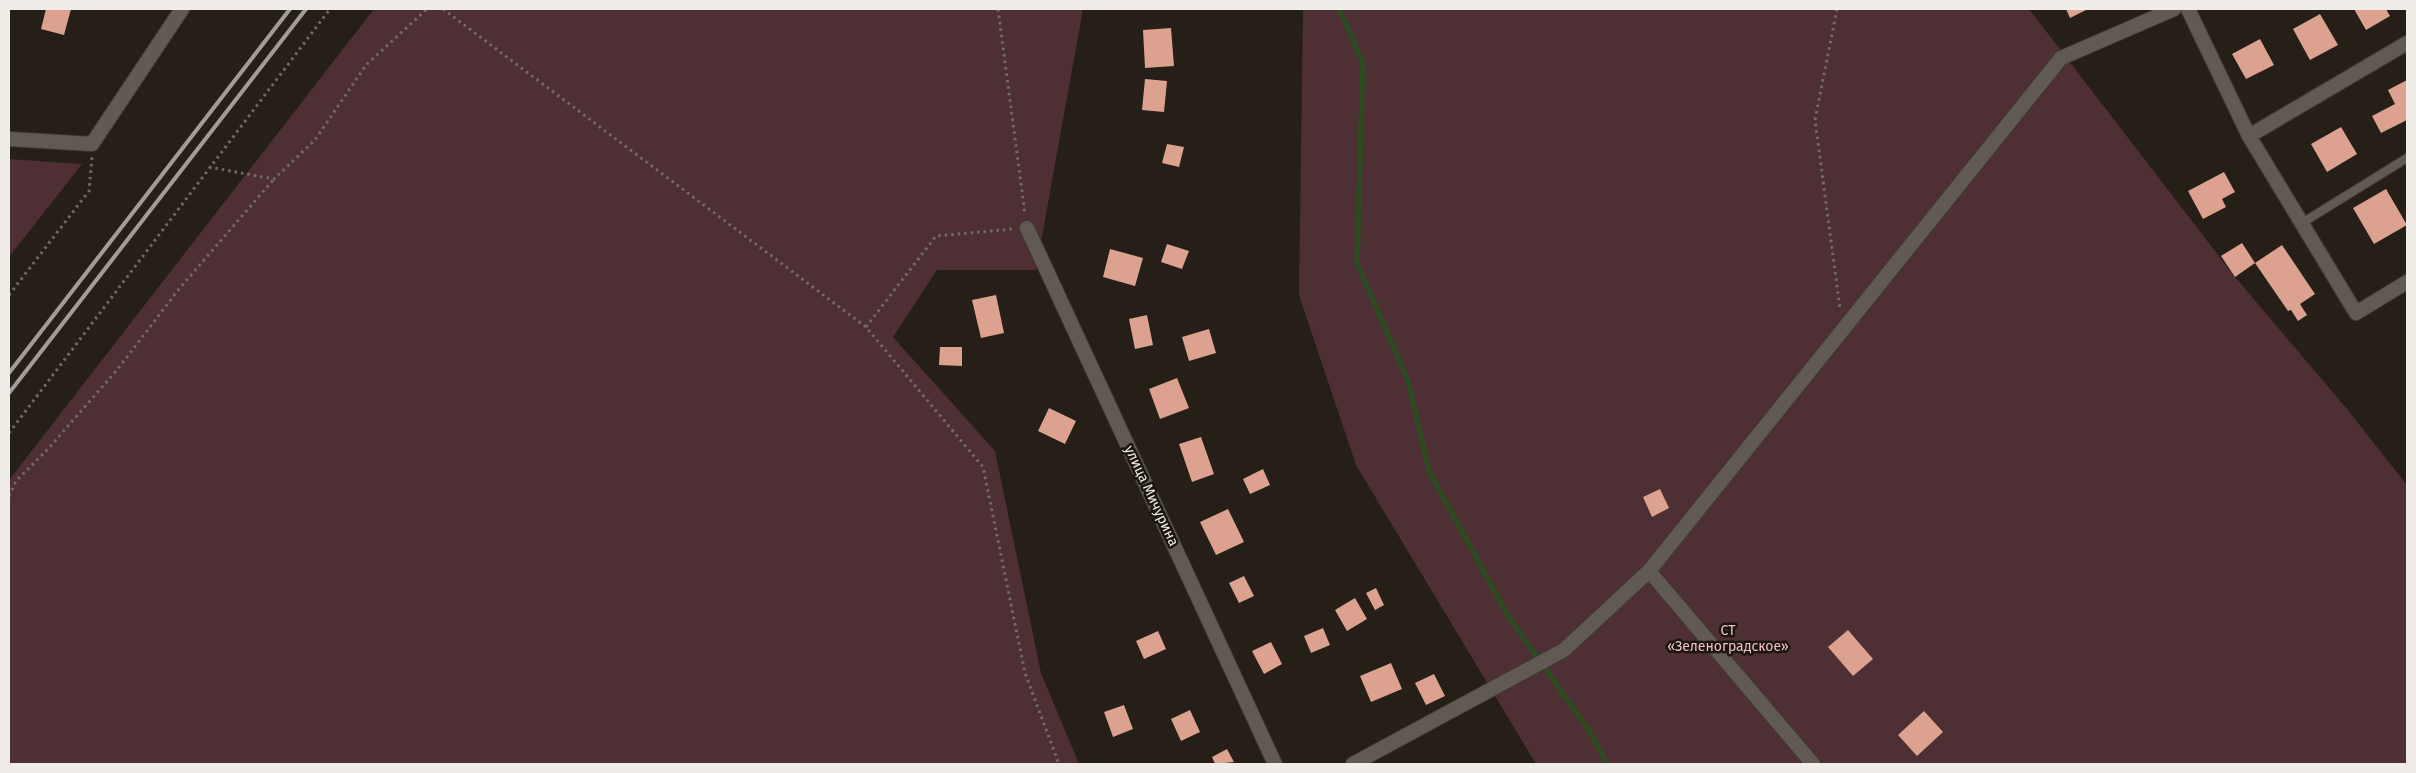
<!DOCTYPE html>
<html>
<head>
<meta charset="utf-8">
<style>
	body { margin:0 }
	#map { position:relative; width:2416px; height:773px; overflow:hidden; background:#251f18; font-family:"Fira Sans",sans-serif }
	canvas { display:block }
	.frame { position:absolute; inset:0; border:10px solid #f0ece8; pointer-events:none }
</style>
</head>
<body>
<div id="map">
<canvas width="2416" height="773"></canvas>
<div class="frame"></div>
</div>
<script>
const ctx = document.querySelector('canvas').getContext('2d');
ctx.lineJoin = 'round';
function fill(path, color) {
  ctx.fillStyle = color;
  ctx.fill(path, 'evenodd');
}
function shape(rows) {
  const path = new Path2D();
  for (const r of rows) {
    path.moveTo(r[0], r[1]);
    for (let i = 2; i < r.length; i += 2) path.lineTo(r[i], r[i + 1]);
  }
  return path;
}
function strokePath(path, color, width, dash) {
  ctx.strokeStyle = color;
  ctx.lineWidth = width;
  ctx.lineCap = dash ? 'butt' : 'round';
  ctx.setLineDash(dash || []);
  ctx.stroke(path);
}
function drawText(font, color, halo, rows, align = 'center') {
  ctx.font = font + ' "Fira Sans",sans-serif';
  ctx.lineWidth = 5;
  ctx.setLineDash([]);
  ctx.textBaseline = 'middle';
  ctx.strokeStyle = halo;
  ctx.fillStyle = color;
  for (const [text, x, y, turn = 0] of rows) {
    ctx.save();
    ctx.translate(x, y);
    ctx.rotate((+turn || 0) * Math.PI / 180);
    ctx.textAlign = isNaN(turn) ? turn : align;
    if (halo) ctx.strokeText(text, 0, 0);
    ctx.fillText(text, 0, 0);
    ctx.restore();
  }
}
fill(shape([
	[374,9,1083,9,1036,270,937,270,893,337,995,451,1041,673,1079,764,9,764,9,480],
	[1303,9,2029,9,2235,277,2347,409,2407,485,2407,764,1536,764,1356,465,1299,295],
	[9,159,82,164,9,257]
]), '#4d2f34');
strokePath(shape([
	[1339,9,1363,63,1357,263,1408,381,1429,471,1508,616,1590,732,1607,764]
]), '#2d4a21', 5.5);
fill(shape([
	[46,9,71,9,64,35,41,29],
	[2066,9,2088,9,2070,18],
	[2354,9,2386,9,2390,16,2366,30],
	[2320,14,2338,45,2310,60,2293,29],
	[1171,28,1174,66,1145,68,1143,30],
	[2260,39,2274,65,2246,79,2232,54],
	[1145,79,1167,81,1164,112,1142,110],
	[2407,80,2407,120,2381,133,2372,116,2395,104,2388,90],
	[2341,127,2357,154,2327,172,2311,144],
	[1167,144,1184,147,1179,167,1162,163],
	[2224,172,2235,192,2222,199,2226,207,2203,219,2188,191],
	[2386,189,2407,225,2374,244,2353,208],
	[2242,243,2255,263,2235,277,2221,256],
	[1167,244,1189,251,1182,269,1161,262],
	[2282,245,2315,294,2300,304,2307,315,2298,321,2291,310,2288,311,2255,263],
	[1110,249,1143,258,1135,286,1103,277],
	[996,295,1004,333,981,338,972,300],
	[1147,315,1153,345,1135,349,1129,319],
	[1209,329,1216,353,1189,361,1182,337],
	[940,347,962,347,962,366,939,365],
	[1177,378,1189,408,1160,419,1149,389],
	[1049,408,1076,421,1065,444,1038,431],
	[1201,437,1214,474,1192,482,1179,444],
	[1263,469,1270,485,1250,494,1243,479],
	[1660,489,1669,508,1652,517,1643,497],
	[1228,509,1244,542,1216,555,1200,522],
	[1244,576,1254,596,1239,603,1229,583],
	[1376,588,1384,605,1375,610,1366,593],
	[1355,598,1367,619,1347,631,1335,610],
	[1323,628,1330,645,1311,653,1304,636],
	[1848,630,1873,659,1853,676,1828,647],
	[1158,631,1166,649,1144,659,1136,641],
	[1271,642,1282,664,1264,674,1252,651],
	[1391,663,1402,689,1371,702,1360,676],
	[1434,674,1445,696,1426,705,1415,683],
	[1124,705,1133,729,1113,737,1104,712],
	[1190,710,1200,732,1181,741,1171,719],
	[1924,711,1943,732,1917,756,1898,735],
	[1227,749,1234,762,1215,764,1212,757]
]), '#dca28f');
const service = shape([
	[2302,223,2407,158]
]);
const minor = shape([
	[2188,9,2249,136,2356,313,2407,282],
	[2249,136,2407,43],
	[9,139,92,144,182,9],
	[1027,228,1275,764],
	[1649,571,1813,764],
	[1353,764,1564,650,1649,571,2061,58,2174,9]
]);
strokePath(service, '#403b36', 10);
strokePath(minor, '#403b36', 16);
strokePath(shape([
	[443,9,866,327,983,467,1025,673,1059,764],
	[998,9,1025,214],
	[1837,9,1815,120,1840,309],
	[209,167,274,179,315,140,366,65,427,9],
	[9,295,89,191,92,157],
	[866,327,936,236,1013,229],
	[9,433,330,9],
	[9,496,16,481,47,450,117,370,179,289,274,179]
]), '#716c66', 3, [2.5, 4]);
strokePath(service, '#615a52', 8);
strokePath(minor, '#615a52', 14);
strokePath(shape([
	[9,373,290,9],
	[9,393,306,9]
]), '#a19c97', 4);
drawText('14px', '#f0ece8', '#1b160f', [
	["улица Мичурина",1151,496,65]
]);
drawText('14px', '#f4bfc8', '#1b160f', [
	["СТ",1728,631],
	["«Зеленоградское»",1728,647]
]);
</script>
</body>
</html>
